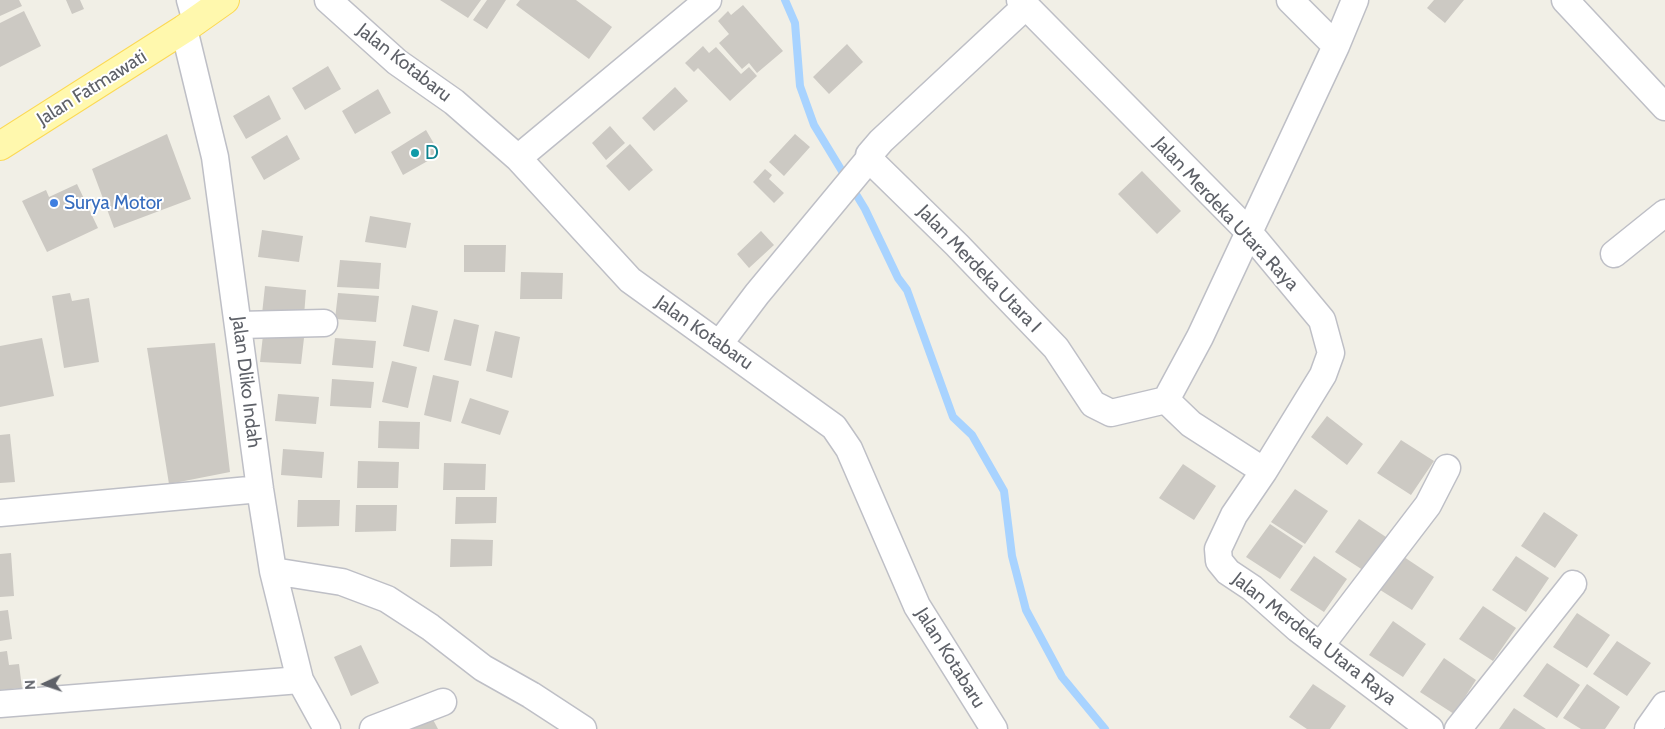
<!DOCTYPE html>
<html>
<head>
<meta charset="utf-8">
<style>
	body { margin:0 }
	#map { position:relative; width:1665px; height:729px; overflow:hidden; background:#f1efe6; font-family:Cabin,sans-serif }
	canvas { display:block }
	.north { position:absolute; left:20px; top:659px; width:50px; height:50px; -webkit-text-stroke:4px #fff; paint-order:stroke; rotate:267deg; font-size:14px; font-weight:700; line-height:20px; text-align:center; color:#5e6168 }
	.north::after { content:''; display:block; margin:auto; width:18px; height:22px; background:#5e6168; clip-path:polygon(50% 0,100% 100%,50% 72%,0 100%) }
</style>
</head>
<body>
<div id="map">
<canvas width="1665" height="729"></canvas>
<div class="north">N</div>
</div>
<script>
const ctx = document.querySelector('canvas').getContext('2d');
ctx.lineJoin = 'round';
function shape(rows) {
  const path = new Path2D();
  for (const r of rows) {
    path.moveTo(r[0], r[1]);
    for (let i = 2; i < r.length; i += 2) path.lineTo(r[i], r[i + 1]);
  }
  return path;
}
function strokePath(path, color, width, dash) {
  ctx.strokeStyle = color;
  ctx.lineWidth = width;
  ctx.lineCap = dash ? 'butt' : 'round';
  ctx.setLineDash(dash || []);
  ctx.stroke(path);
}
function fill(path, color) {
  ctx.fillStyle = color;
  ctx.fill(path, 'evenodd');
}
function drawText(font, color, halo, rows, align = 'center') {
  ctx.font = font + ' Cabin,sans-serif';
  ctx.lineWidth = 4;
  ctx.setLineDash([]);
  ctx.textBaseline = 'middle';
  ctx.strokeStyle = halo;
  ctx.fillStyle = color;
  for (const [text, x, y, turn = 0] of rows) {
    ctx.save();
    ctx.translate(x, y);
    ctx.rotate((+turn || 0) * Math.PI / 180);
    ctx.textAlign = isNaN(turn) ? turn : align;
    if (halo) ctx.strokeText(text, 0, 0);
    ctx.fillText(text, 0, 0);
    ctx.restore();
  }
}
strokePath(shape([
	[785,0,795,23,800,86,814,125,865,209,898,278,907,290,953,417,972,435,1004,491,1012,556,1026,610,1062,677,1105,729]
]), '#a8d3ff', 8);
fill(shape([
	[0,0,19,0,22,6,0,16],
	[66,0,80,0,84,9,72,14],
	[440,0,481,0,468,18],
	[487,0,506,0,487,29,473,20],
	[520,0,576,0,612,27,589,59,516,5],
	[1434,0,1464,0,1445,23,1427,8],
	[743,5,783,51,757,73,749,63,742,69,719,43,729,34,718,21,728,11,731,15],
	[24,11,41,46,0,67,0,23],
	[847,44,863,62,829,94,813,77],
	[703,46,709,53,716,47,741,74,749,67,757,76,730,101,698,68,694,72,685,63],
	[328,66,341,89,305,110,292,88],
	[675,87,688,101,654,131,642,118],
	[378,89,391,113,355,134,342,111],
	[269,95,281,119,246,139,233,116],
	[610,126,625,143,606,160,592,143],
	[426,130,440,154,403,175,391,152],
	[167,134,191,199,114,228,92,169],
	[795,134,810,147,784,176,769,162],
	[287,135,300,159,264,180,251,157],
	[630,144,653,170,629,191,606,166],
	[765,169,772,175,769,179,784,193,774,203,753,182],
	[1142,171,1181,211,1157,234,1118,194],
	[77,184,98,228,47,252,22,201,46,190,49,197],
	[370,216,411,223,406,248,365,242],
	[262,230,303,236,299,262,258,257],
	[761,231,774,245,749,268,737,254],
	[464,245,506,245,505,272,464,272],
	[340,260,381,263,379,289,337,287],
	[521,272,563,273,562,299,520,299],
	[265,286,306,290,304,316,262,314],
	[70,293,72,301,89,298,99,362,64,368,52,296],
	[338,293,379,296,376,322,335,319],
	[412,305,438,311,429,352,403,346],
	[454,319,479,325,471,366,444,360],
	[495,331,520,337,512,378,486,371],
	[263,335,304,338,301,364,260,362],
	[42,338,54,396,0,407,0,346],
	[335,338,376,341,373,368,332,365],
	[215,343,230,472,169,484,147,348],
	[392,361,417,367,408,408,382,402],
	[433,375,459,381,451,422,424,415],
	[332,379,374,382,371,408,330,406],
	[278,394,319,397,316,424,275,421],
	[470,398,509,411,500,435,461,423],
	[1327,416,1363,444,1347,465,1311,437],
	[379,421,420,422,419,449,378,448],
	[10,434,15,482,0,483,0,435],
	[1401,440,1434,461,1411,495,1377,473],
	[283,449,324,452,322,478,281,475],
	[358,461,399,462,398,488,357,488],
	[444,463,486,464,485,490,443,490],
	[1183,464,1216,486,1194,520,1159,498],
	[1295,489,1328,511,1305,544,1271,522],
	[456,497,497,497,496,523,455,524],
	[298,500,340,500,339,526,297,527],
	[356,505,397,505,396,531,355,532],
	[1544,512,1578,535,1555,568,1521,546],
	[1359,519,1392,541,1369,574,1335,552],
	[1270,524,1303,546,1280,579,1246,557],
	[451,539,493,540,492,566,450,567],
	[11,553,14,596,0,597,0,554],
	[1401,555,1434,577,1412,610,1377,588],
	[1314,556,1347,579,1324,612,1290,590],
	[1516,556,1549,578,1526,612,1492,590],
	[1483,606,1516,628,1493,661,1459,639],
	[8,610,12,639,0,641,0,611],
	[1577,613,1610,635,1587,668,1553,647],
	[1393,621,1426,644,1403,677,1369,655],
	[1617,641,1651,663,1627,696,1593,674],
	[361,645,379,683,351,696,334,657],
	[7,651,9,665,19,664,22,688,0,690,0,652],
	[1444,658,1476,680,1454,714,1420,692],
	[1547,663,1580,685,1557,718,1523,696],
	[1313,684,1346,706,1330,729,1307,729,1289,717],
	[1587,684,1620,707,1605,729,1581,729,1563,718],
	[1514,708,1546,729,1499,729],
	[429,712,438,729,405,729]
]), '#ccc9c3');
const street = shape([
	[190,0,196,21],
	[328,0,397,62,454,102,518,158,630,280,834,427,849,449,917,606,994,729],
	[1020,0,1248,231,1322,320,1331,353,1323,375,1264,471,1234,515,1218,549,1219,561,1228,572,1252,588,1298,629,1430,729],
	[1290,0,1336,46],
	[1565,0,1665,107],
	[1026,6,881,141,869,155,869,159,957,245,1056,348,1093,404,1111,413,1166,400,1191,424,1264,471],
	[184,29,215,157,260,489,273,571,300,680,327,729],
	[518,158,708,0],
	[1614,254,1665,213],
	[239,325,324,323],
	[720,343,757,294,869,159],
	[1166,400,1200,337,1336,46,1355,0],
	[0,513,260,489],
	[273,571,342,582,387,599,430,627,483,668,531,695,583,729],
	[1321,645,1428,505,1447,468],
	[0,704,300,680],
	[373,729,443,702],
	[1458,729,1573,584],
	[1648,729,1665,705]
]);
const primary = shape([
	[0,146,184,29,225,0]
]);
strokePath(street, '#bebfc6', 29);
strokePath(primary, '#fcd954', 30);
strokePath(street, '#fff', 26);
strokePath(primary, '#fff8ad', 28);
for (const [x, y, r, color] of [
	[415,153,5,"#0f9aa8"],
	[54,203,5,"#3f7fe0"]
]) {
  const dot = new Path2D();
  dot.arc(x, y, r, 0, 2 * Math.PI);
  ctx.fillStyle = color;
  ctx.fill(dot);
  strokePath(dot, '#fff', 2);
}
drawText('19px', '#5e6168', '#fff', [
	["Jalan Kotabaru",404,63,38],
	["Jalan Fatmawati",92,88,-32],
	["Jalan Merdeka Utara Raya",1226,214,47],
	["Jalan Merdeka Utara I",979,269,46],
	["Jalan Kotabaru",704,333,35],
	["Jalan Dliko Indah",246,382,83],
	["Jalan Merdeka Utara Raya",1314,639,38],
	["Jalan Kotabaru",950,658,58]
]);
drawText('19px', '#0d838f', '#fff', [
	["D",425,153]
], 'left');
drawText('19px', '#366cbe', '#fff', [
	["Surya Motor",64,203]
], 'left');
</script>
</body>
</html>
